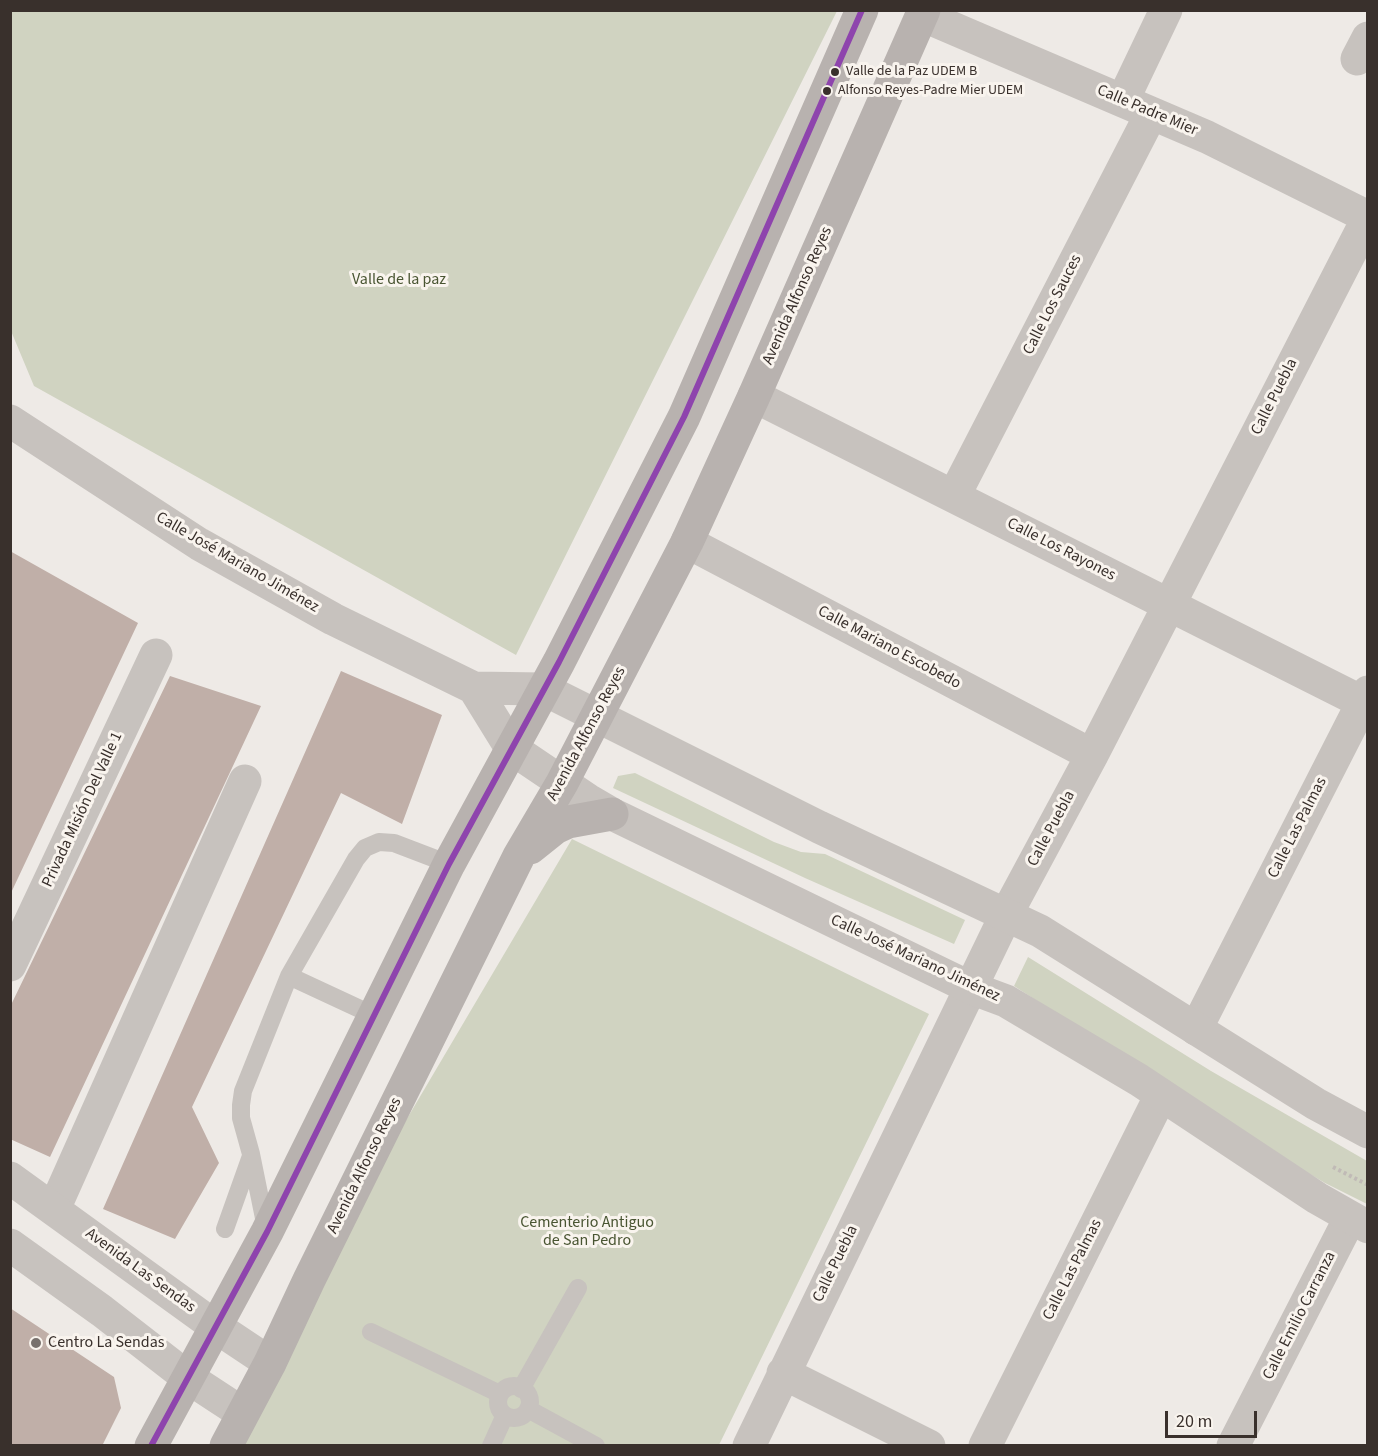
<!DOCTYPE html>
<html>
<head>
<meta charset="utf-8">
<style>
	body { margin:0 }
	#map { position:relative; width:1378px; height:1456px; overflow:hidden; background:#eeeae6; font-family:"Source Sans 3",sans-serif }
	canvas { display:block }
	.frame { position:absolute; inset:0; border:12px solid #39302c; pointer-events:none }
	.scale { position:absolute; left:1165px; top:1411px; width:92px; height:27px; box-sizing:border-box; border:3px solid #39302c; border-top:0; padding-left:8px; font-size:18px; line-height:21px; white-space:nowrap; color:#39302c; -webkit-text-stroke:4px #f9f4ee; paint-order:stroke }
</style>
</head>
<body>
<div id="map">
<canvas width="1378" height="1456"></canvas>
<div class="frame"></div>
<div class="scale">20 m</div>
</div>
<script>
const ctx = document.querySelector('canvas').getContext('2d');
ctx.lineJoin = 'round';
function fill(path, color) {
  ctx.fillStyle = color;
  ctx.fill(path, 'evenodd');
}
function shape(rows) {
  const path = new Path2D();
  for (const r of rows) {
    if (r.length === 3) {
      path.moveTo(r[0] + r[2], r[1]);
      path.arc(r[0], r[1], r[2], 0, 2 * Math.PI);
      continue;
    }
    path.moveTo(r[0], r[1]);
    for (let i = 2; i < r.length; i += 2) path.lineTo(r[i], r[i + 1]);
  }
  return path;
}
function strokePath(path, color, width, dash) {
  ctx.strokeStyle = color;
  ctx.lineWidth = width;
  ctx.lineCap = dash ? 'butt' : 'round';
  ctx.setLineDash(dash || []);
  ctx.stroke(path);
}
function drawText(font, color, halo, rows, align = 'center') {
  ctx.font = font + ' "Source Sans 3",sans-serif';
  ctx.lineWidth = 6;
  ctx.setLineDash([]);
  ctx.textBaseline = 'middle';
  ctx.strokeStyle = halo;
  ctx.fillStyle = color;
  for (const [text, x, y, turn = 0] of rows) {
    ctx.save();
    ctx.translate(x, y);
    ctx.rotate((+turn || 0) * Math.PI / 180);
    ctx.textAlign = isNaN(turn) ? turn : align;
    if (halo) ctx.strokeText(text, 0, 0);
    ctx.fillText(text, 0, 0);
    ctx.restore();
  }
}
fill(shape([
	[10,11,11,10,837,11,516,655,34,386,11,331],
	[635,773,774,842,801,852,825,854,965,920,954,944,805,878,613,788,618,776],
	[572,839,929,1014,719,1445,244,1446,395,1139],
	[1028,957,1211,1071,1367,1161,1367,1204,1325,1183,1261,1145,1014,986]
]), '#d0d3c1');
fill(shape([
	[10,551,138,623,10,895],
	[341,671,442,715,402,824,341,793,192,1107,219,1163,175,1239,103,1209],
	[170,676,261,706,50,1157,10,1139,10,1007],
	[10,1308,114,1377,121,1408,102,1446,10,1446]
]), '#c0afa8');
strokePath(shape([
	[1333,1167,1368,1185]
]), '#c0bab6', 4, [3, 3]);
strokePath(shape([
	[289,976,375,1016],
	[266,1228,251,1154,241,1118,241,1105,243,1091,289,976,356,859,365,848,379,842,394,843,449,864],
	[225,1229,251,1156],
	[371,1332,500,1394],
	[514,1402,16],
	[521,1389,578,1288],
	[528,1409,596,1446],
	[491,1446,505,1415]
]), '#c7c2be', 18);
strokePath(shape([
	[922,15,1207,137,1368,217],
	[1357,59,1368,38],
	[1123,100,1166,10],
	[754,396,1368,705],
	[10,421,199,544,333,619,474,688,543,689],
	[954,496,1151,114],
	[687,542,1092,755],
	[474,688,511,748],
	[10,965,156,655],
	[1196,1029,1368,692],
	[54,1209,245,781],
	[783,1373,929,1446],
	[749,1446,1006,915,1092,755,1368,218],
	[985,1446,1161,1095],
	[1233,1446,1350,1218]
]), '#c7c2be', 33);
strokePath(shape([
	[543,689,819,827,1040,931,1316,1104,1368,1132],
	[511,748,588,800,612,814,971,988,1006,1001,1139,1080,1317,1198,1368,1227],
	[10,1178,216,1327,270,1363],
	[10,1245,102,1311,187,1377,242,1413]
]), '#c7c2be', 33);
strokePath(shape([
	[530,848,555,828,568,822,612,814],
	[151,1446,267,1232,449,864,559,662,684,417,862,10],
	[226,1446,270,1363,309,1280,519,856,562,783,687,542,754,396,924,10]
]), '#b8b2af', 33);
strokePath(shape([
	[151,1446,267,1232,449,864,559,662,684,417,862,10]
]), '#8e44ad', 6);
for (const [x, y, r, color] of [
	[835,72,5,"#39302c"],
	[827,91,5,"#39302c"],
	[36,1343,6,"#78716d"]
]) {
  const dot = new Path2D();
  dot.arc(x, y, r, 0, 2 * Math.PI);
  ctx.fillStyle = color;
  ctx.fill(dot);
  strokePath(dot, '#f9f4ee', 2);
}
drawText('14px', '#39302c', '#f9f4ee', [
	["Valle de la Paz UDEM B",846,72],
	["Alfonso Reyes-Padre Mier UDEM",838,91]
], 'left');
drawText('16px', '#39302c', '#f9f4ee', [
	["Calle Padre Mier",1147,111,23],
	["Avenida Alfonso Reyes",798,296,-66],
	["Calle Los Sauces",1053,305,-63],
	["Calle Puebla",1275,397,-63],
	["Calle Los Rayones",1061,550,27],
	["Calle José Mariano Jiménez",237,563,30],
	["Calle Mariano Escobedo",889,648,28],
	["Avenida Alfonso Reyes",587,734,-62],
	["Privada Misión Del Valle 1",83,810,-65],
	["Calle Las Palmas",1298,828,-63],
	["Calle Puebla",1052,829,-62],
	["Calle José Mariano Jiménez",915,959,25],
	["Avenida Alfonso Reyes",365,1166,-64],
	["Calle Puebla",836,1264,-64],
	["Calle Las Palmas",1073,1270,-63],
	["Avenida Las Sendas",140,1271,36],
	["Calle Emilio Carranza",1300,1316,-63]
]);
drawText('16px', '#495532', '#f9f4ee', [
	["Valle de la paz",399,280],
	["Cementerio Antiguo",587,1223],
	["de San Pedro",587,1241]
]);
drawText('16px', '#39302c', '#f9f4ee', [
	["Centro La Sendas",48,1343]
], 'left');
</script>
</body>
</html>
